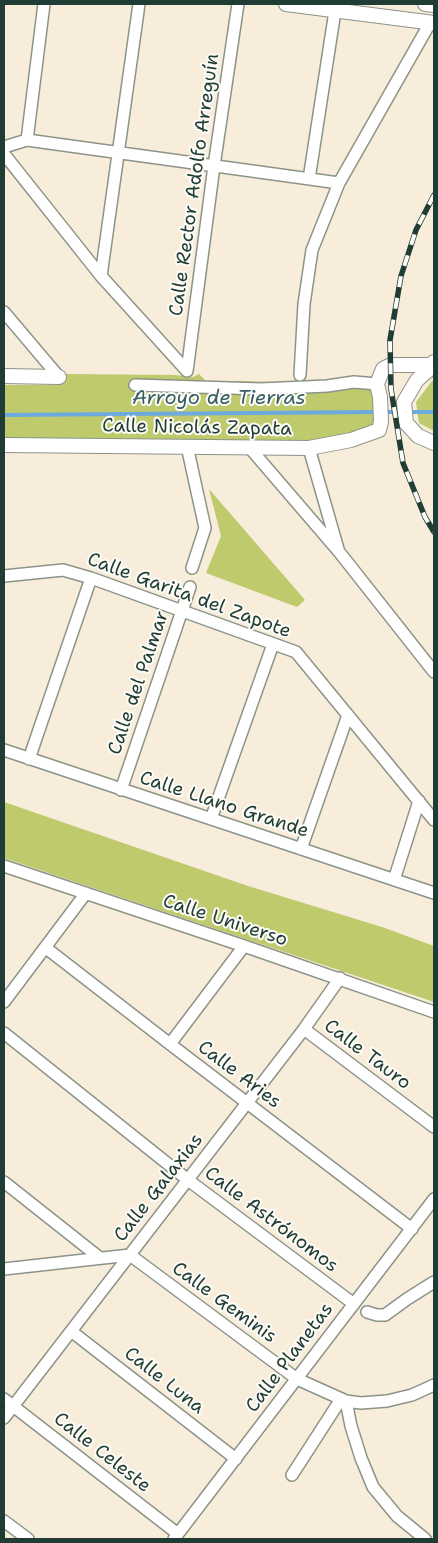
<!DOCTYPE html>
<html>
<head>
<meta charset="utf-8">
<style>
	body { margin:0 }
	#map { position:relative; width:438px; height:1543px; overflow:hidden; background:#f8ecdb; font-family:"Shantell Sans",sans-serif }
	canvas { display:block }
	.frame { position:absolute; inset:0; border:5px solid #1f3d34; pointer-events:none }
</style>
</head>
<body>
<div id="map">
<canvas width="438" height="1543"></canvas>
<div class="frame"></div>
</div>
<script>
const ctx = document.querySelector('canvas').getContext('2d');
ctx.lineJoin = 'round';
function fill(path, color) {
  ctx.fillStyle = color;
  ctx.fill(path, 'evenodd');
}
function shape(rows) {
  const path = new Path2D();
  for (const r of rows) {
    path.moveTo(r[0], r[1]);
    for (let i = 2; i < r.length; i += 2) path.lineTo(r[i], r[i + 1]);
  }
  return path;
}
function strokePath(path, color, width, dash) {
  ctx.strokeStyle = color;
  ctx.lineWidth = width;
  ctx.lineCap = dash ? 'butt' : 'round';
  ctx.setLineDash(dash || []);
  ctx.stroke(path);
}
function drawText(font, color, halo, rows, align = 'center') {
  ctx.font = font + ' "Shantell Sans",sans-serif';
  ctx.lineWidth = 4;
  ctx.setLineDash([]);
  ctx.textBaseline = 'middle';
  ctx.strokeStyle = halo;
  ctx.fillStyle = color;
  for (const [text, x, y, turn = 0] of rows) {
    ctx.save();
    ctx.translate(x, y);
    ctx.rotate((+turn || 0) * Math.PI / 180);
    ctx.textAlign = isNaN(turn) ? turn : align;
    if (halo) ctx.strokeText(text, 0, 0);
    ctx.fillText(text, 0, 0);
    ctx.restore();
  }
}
fill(shape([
	[66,374,175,375,193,377,199,374,207,382,236,381,357,384,368,386,378,406,374,425,359,435,311,441,4,439,4,385,56,385],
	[432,381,434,381,434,431,419,423,416,402],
	[209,489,305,600,297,607,206,573,221,536],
	[4,802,248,886,382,927,434,946,434,1002,4,858]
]), '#beca6c');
strokePath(shape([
	[383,412,401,412],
	[408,412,434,412],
	[4,415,376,412]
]), '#6caadf', 4);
const minor = shape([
	[27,140,339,183],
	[4,147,27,140,44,4],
	[4,154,101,276,187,371],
	[309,179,335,11],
	[101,276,139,4],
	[4,312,59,377],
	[187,371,214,166,238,4],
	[300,375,304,304,312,250,339,183,430,23],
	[135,385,261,389,327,386,354,382,377,384],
	[187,446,205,528,192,568],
	[249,447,340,553,434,672],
	[309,448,338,549],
	[4,576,63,570,91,578,296,652,434,820],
	[4,750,434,893],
	[29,759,91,578],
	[121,790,190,587],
	[211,819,273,644],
	[301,849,348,715],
	[4,866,244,946,434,1012],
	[394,880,419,801],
	[46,948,170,1044,412,1229],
	[4,1002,86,893],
	[304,1029,434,1127],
	[4,1033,188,1180,354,1304],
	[170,1044,244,946],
	[4,1182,100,1258],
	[130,1255,297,1379,346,1401,361,1403,387,1401,412,1395,434,1385],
	[4,1269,130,1255],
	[367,1312,377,1315,385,1315,407,1299,434,1282],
	[71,1331,236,1459],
	[4,1399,178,1534],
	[346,1401,351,1426,361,1458,373,1487,397,1516,425,1539],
	[4,1418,304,1029,340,978],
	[292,1475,341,1399],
	[4,1521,28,1539],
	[174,1539,434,1199]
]);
const tertiary = shape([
	[286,4,434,23],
	[425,4,434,5],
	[434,362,434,365,417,380,404,402,406,423,418,436,434,443],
	[4,376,59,377],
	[4,445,309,448,351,440,379,430,381,422,380,397,377,384,383,369,391,365,434,365]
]);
strokePath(minor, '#8c9488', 14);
strokePath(tertiary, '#8c9488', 16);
strokePath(minor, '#fff', 11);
strokePath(tertiary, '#fff', 14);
const rail = shape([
	[434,195,416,230,401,276,390,340,391,389,403,463,425,517,434,532]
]);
strokePath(rail, '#1f3d34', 5.5);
strokePath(rail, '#fdfcf7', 4, [11]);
drawText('19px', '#1f3d34', '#fdfcf7', [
	["Calle Rector Adolfo Arreguín",195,185,-82],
	["Calle Nicolás Zapata",197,428,1],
	["Calle Garita del Zapote",189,596,20],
	["Calle del Palmar",139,683,-71],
	["Calle Llano Grande",224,805,18],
	["Calle Universo",225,921,18],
	["Calle Tauro",367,1055,37],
	["Calle Aries",239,1075,37],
	["Calle Galaxias",159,1188,-52],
	["Calle Astrónomos",271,1220,37],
	["Calle Geminis",224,1303,36],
	["Calle Planetas",290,1358,-53],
	["Calle Luna",164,1381,38],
	["Calle Celeste",102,1453,38]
]);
drawText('italic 20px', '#365e67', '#fdfcf7', [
	["Arroyo de Tierras",219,399]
]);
</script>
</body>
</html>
